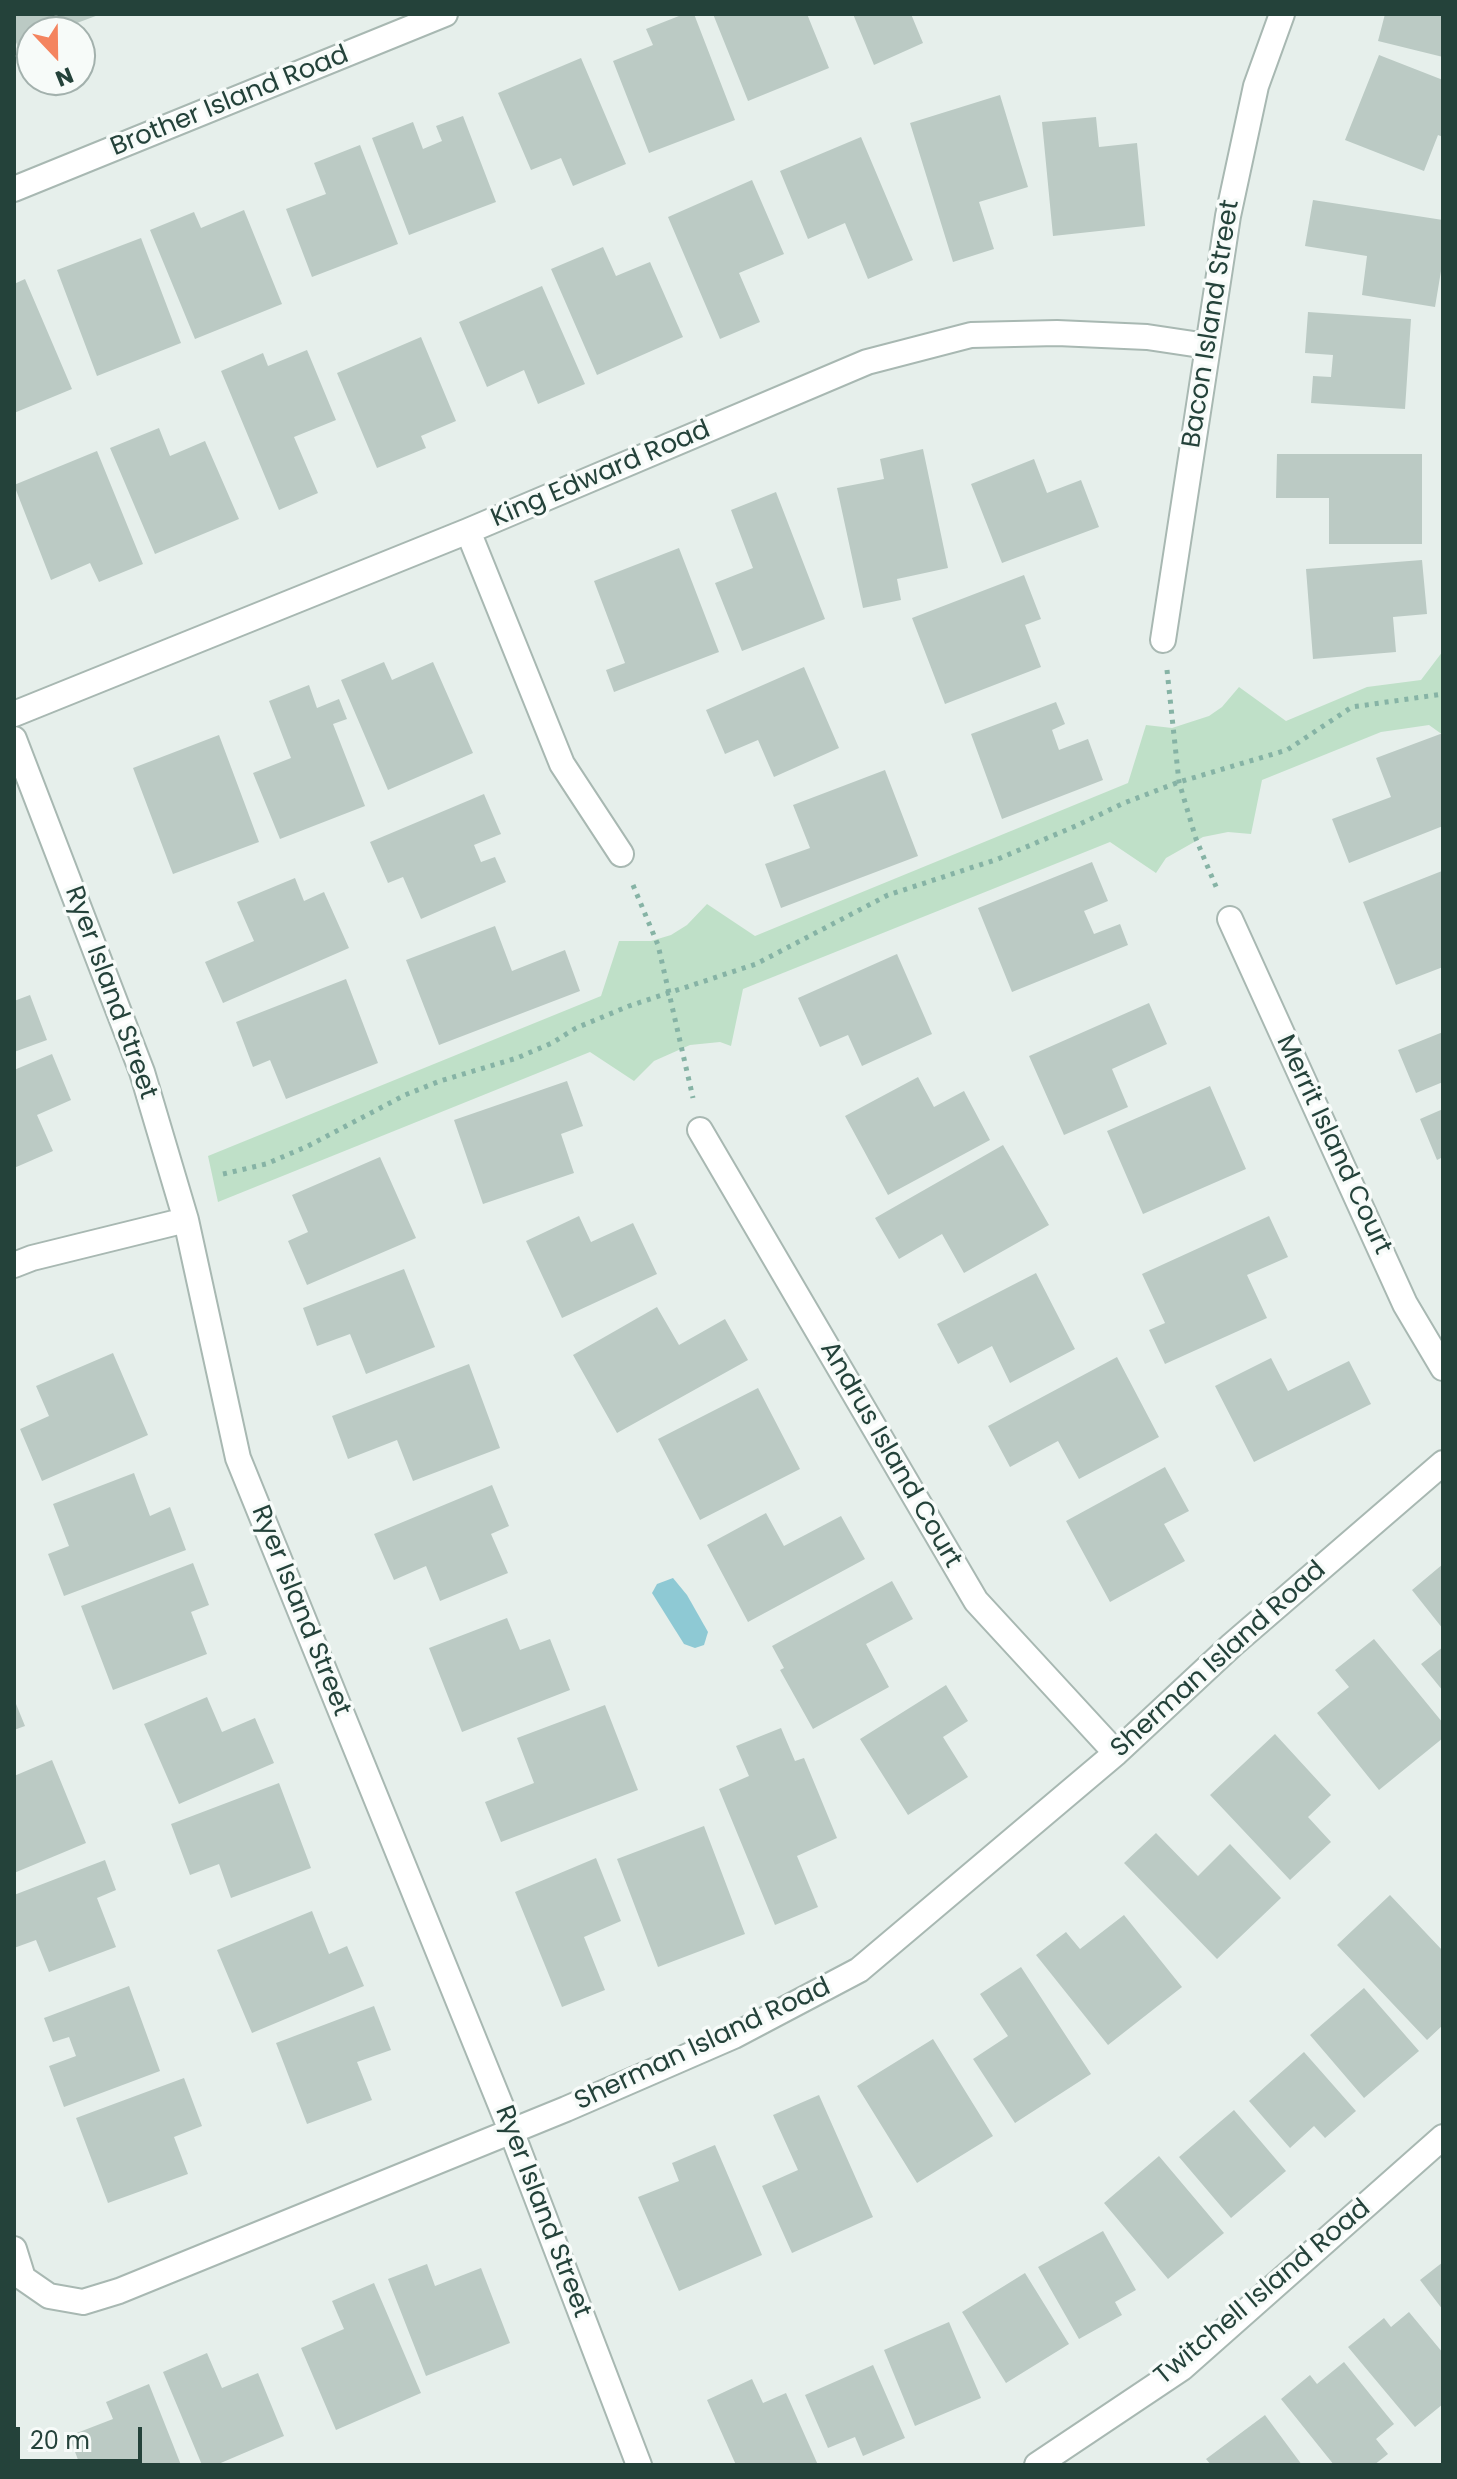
<!DOCTYPE html>
<html>
<head>
<meta charset="utf-8">
<style>
	body { margin:0 }
	#map { position:relative; width:1457px; height:2479px; overflow:hidden; background:#e6efeb; font-family:Poppins,sans-serif }
	canvas { display:block }
	.frame { position:absolute; inset:0; border:16px solid #24423a; pointer-events:none }
	.north { position:absolute; left:16px; top:16px; width:80px; height:80px; box-sizing:border-box; background:#f7fbf9; border:2px solid #a3b1ad; border-radius:50%; rotate:158deg; font-size:22px; font-weight:700; line-height:32px; text-align:center; color:#24423a }
	.north::after { content:''; display:block; margin:auto; width:28px; height:36px; background:#f4845f; clip-path:polygon(50% 0,100% 100%,50% 72%,0 100%) }
	.scale { position:absolute; left:16px; top:2427px; width:126px; height:36px; box-sizing:border-box; border:4px solid #24423a; border-top:0; padding-left:10px; font-size:24px; line-height:28px; white-space:nowrap; color:#24423a; -webkit-text-stroke:6px #f7fbf9; paint-order:stroke }
</style>
</head>
<body>
<div id="map">
<canvas width="1457" height="2479"></canvas>
<div class="frame"></div>
<div class="north">N</div>
<div class="scale">20 m</div>
</div>
<script>
const ctx = document.querySelector('canvas').getContext('2d');
ctx.lineJoin = 'round';
function fill(path, color) {
  ctx.fillStyle = color;
  ctx.fill(path, 'evenodd');
}
function shape(rows) {
  const path = new Path2D();
  for (const r of rows) {
    path.moveTo(r[0], r[1]);
    for (let i = 2; i < r.length; i += 2) path.lineTo(r[i], r[i + 1]);
  }
  return path;
}
function strokePath(path, color, width, dash) {
  ctx.strokeStyle = color;
  ctx.lineWidth = width;
  ctx.lineCap = dash ? 'butt' : 'round';
  ctx.setLineDash(dash || []);
  ctx.stroke(path);
}
function drawText(font, color, halo, rows, align = 'center') {
  ctx.font = font + ' Poppins,sans-serif';
  ctx.lineWidth = 7;
  ctx.setLineDash([]);
  ctx.textBaseline = 'middle';
  ctx.strokeStyle = halo;
  ctx.fillStyle = color;
  for (const [text, x, y, turn = 0] of rows) {
    ctx.save();
    ctx.translate(x, y);
    ctx.rotate((+turn || 0) * Math.PI / 180);
    ctx.textAlign = isNaN(turn) ? turn : align;
    if (halo) ctx.strokeText(text, 0, 0);
    ctx.fillText(text, 0, 0);
    ctx.restore();
  }
}
fill(shape([
	[1443,651,1443,735,1429,725,1381,732,1262,780,1251,834,1228,832,1203,837,1166,858,1156,873,1110,842,743,989,731,1046,720,1042,690,1045,654,1061,634,1081,590,1052,218,1202,208,1156,601,996,619,941,651,941,671,935,687,925,707,904,755,936,1128,783,1146,725,1172,728,1209,716,1222,707,1239,687,1286,721,1367,687,1421,680]
]), '#bfe0c8');
fill(shape([
	[673,1578,687,1595,708,1632,704,1645,695,1648,684,1644,652,1593,657,1584]
]), '#8ec9d4');
fill(shape([
	[14,14,101,14,69,26,72,32,32,32,32,80,48,80,33,86,14,37],
	[684,14,694,14,735,120,649,153,613,61,653,45,646,29],
	[713,14,807,14,829,68,748,101],
	[853,14,911,14,923,43,874,65],
	[1385,14,1443,14,1443,57,1378,41],
	[1379,55,1443,80,1443,137,1438,135,1424,171,1345,140],
	[581,58,626,164,573,186,561,158,531,170,498,93],
	[1000,95,1028,187,979,202,994,249,953,262,910,123],
	[463,116,496,202,409,235,372,138,413,122,423,149,442,141,436,126],
	[1096,117,1099,147,1137,143,1145,226,1053,236,1042,122],
	[861,137,913,260,868,279,845,223,808,239,780,171],
	[360,145,398,244,312,277,286,209,326,194,314,163],
	[752,180,784,254,739,273,760,322,720,339,668,217],
	[1313,200,1443,220,1443,259,1435,307,1362,295,1367,256,1305,246],
	[244,210,282,304,195,339,150,230,194,212,201,228],
	[141,238,181,343,97,376,57,270],
	[603,247,616,276,650,262,683,337,597,375,551,269],
	[25,279,72,389,14,413,14,284],
	[542,286,585,384,538,404,524,370,487,387,459,322],
	[1308,312,1411,319,1405,409,1311,403,1313,376,1331,377,1333,355,1305,353],
	[421,337,456,421,421,436,426,448,377,468,337,373],
	[307,350,336,420,294,437,318,493,279,510,221,371,263,353,268,366],
	[159,428,170,456,205,441,239,519,155,554,110,448],
	[923,449,948,568,897,579,901,600,863,608,837,488,884,479,880,459],
	[97,451,143,564,99,582,90,563,51,580,14,485],
	[1277,454,1422,454,1422,544,1329,544,1329,498,1276,498],
	[1034,459,1047,493,1081,480,1099,527,1002,563,971,484],
	[776,492,825,619,742,651,715,583,753,568,731,510],
	[679,548,719,652,614,692,606,670,625,663,594,581],
	[1422,560,1427,614,1393,617,1396,652,1313,659,1306,569],
	[1024,575,1041,619,1025,625,1041,667,945,704,912,618],
	[384,662,392,680,433,662,473,753,388,790,341,680],
	[804,667,839,748,774,777,758,740,725,754,706,710],
	[309,685,317,708,339,699,347,719,333,724,365,806,280,839,253,773,291,758,269,701],
	[1056,702,1065,724,1052,730,1059,750,1088,739,1103,780,1002,819,971,734],
	[1443,733,1443,826,1349,863,1332,819,1391,797,1376,758],
	[219,735,259,842,173,874,133,768],
	[885,770,918,856,781,908,765,864,810,848,793,805],
	[484,794,501,834,474,845,481,862,495,857,506,882,421,919,403,877,388,883,370,842],
	[1092,862,1108,901,1084,911,1094,934,1120,924,1128,945,1012,992,978,908],
	[1442,871,1443,967,1396,985,1363,902],
	[295,878,304,901,324,892,349,948,223,1003,205,962,254,941,237,902],
	[495,926,512,971,565,950,580,991,439,1045,406,960],
	[897,954,932,1034,862,1066,848,1035,820,1047,798,998],
	[346,979,378,1063,286,1099,270,1060,253,1067,236,1022],
	[30,995,47,1040,14,1052,14,1001],
	[1149,1003,1167,1044,1112,1069,1128,1107,1064,1135,1029,1056],
	[1443,1032,1443,1082,1416,1093,1398,1050],
	[52,1054,71,1100,37,1115,53,1151,14,1168,14,1070],
	[918,1077,934,1107,964,1091,990,1140,888,1195,845,1116],
	[567,1081,583,1126,561,1134,574,1173,483,1204,454,1120],
	[1210,1086,1246,1169,1143,1214,1107,1131],
	[1443,1109,1443,1157,1437,1160,1420,1119],
	[1003,1145,1049,1225,964,1273,942,1234,899,1259,875,1218],
	[380,1157,416,1238,307,1285,288,1241,308,1232,292,1195],
	[579,1216,591,1242,633,1223,657,1274,562,1318,526,1241],
	[1269,1216,1288,1257,1247,1275,1267,1318,1165,1364,1149,1330,1165,1323,1142,1274],
	[404,1269,435,1347,366,1374,350,1334,317,1346,303,1308],
	[1036,1273,1075,1349,1010,1383,992,1346,958,1364,937,1324],
	[657,1307,679,1345,725,1319,748,1360,617,1433,573,1355],
	[113,1353,148,1435,42,1481,20,1429,49,1416,36,1386],
	[1117,1357,1159,1437,1079,1479,1058,1441,1010,1467,988,1426],
	[1271,1358,1288,1391,1349,1361,1371,1404,1254,1462,1215,1386],
	[469,1364,500,1448,413,1481,397,1440,348,1459,332,1416],
	[758,1388,800,1469,700,1520,658,1439],
	[1165,1467,1189,1511,1164,1524,1185,1561,1110,1602,1066,1521],
	[134,1473,150,1516,170,1507,186,1550,64,1596,48,1554,69,1546,53,1504],
	[492,1485,509,1526,491,1534,508,1573,440,1601,426,1566,394,1580,374,1534],
	[766,1513,784,1546,841,1516,865,1559,748,1622,707,1545],
	[193,1563,209,1605,191,1612,207,1654,113,1690,81,1606],
	[1443,1564,1443,1629,1412,1590],
	[892,1581,913,1619,866,1644,889,1687,813,1729,780,1670,784,1668,772,1646],
	[507,1618,520,1650,550,1639,570,1690,462,1732,429,1648],
	[1374,1639,1443,1723,1443,1738,1379,1790,1317,1713,1349,1687,1335,1670],
	[1443,1647,1443,1691,1421,1664],
	[946,1685,968,1721,943,1737,968,1777,908,1815,860,1739],
	[207,1697,222,1732,255,1718,274,1763,179,1804,144,1724],
	[14,1699,25,1726,14,1730],
	[605,1705,638,1790,501,1842,485,1802,534,1783,517,1738],
	[781,1728,795,1761,804,1758,837,1838,797,1856,818,1907,775,1925,719,1789,749,1776,736,1746],
	[1275,1734,1331,1795,1308,1817,1331,1842,1290,1880,1210,1795],
	[52,1760,86,1843,14,1873,14,1776],
	[279,1783,311,1868,231,1898,219,1864,190,1875,171,1824],
	[704,1826,745,1934,658,1967,617,1859],
	[1156,1833,1198,1876,1230,1844,1281,1898,1217,1959,1124,1863],
	[596,1858,621,1921,584,1937,605,1990,562,2007,515,1892],
	[105,1860,116,1890,97,1898,116,1947,49,1972,36,1940,14,1948,14,1895],
	[1390,1895,1443,1951,1443,2025,1427,2040,1337,1945],
	[312,1911,329,1954,347,1946,364,1986,252,2033,217,1950],
	[1124,1915,1182,1987,1108,2045,1036,1955,1066,1932,1080,1949],
	[1021,1967,1091,2074,1015,2123,973,2059,1008,2036,980,1994],
	[129,1986,160,2071,64,2107,49,2066,76,2056,69,2037,53,2042,44,2018],
	[1364,1988,1419,2051,1364,2098,1310,2035],
	[374,2006,391,2050,357,2062,372,2100,307,2124,276,2043],
	[933,2039,993,2136,917,2183,857,2086],
	[1304,2052,1356,2111,1325,2138,1314,2126,1290,2148,1249,2101],
	[184,2078,202,2126,174,2137,188,2174,108,2203,76,2118],
	[819,2095,873,2217,792,2253,762,2186,798,2170,773,2115],
	[1234,2110,1286,2171,1231,2218,1179,2157],
	[715,2145,762,2255,679,2291,638,2197,679,2181,672,2163],
	[1159,2156,1224,2233,1168,2279,1104,2203],
	[1103,2231,1136,2290,1115,2302,1122,2315,1079,2339,1038,2267],
	[1443,2262,1443,2310,1420,2280],
	[427,2264,435,2286,481,2268,510,2343,426,2376,388,2279],
	[1025,2273,1069,2344,1006,2383,962,2312],
	[374,2283,421,2393,336,2430,301,2348,344,2329,332,2301],
	[1409,2312,1443,2353,1443,2404,1415,2427,1348,2347,1384,2318,1391,2327],
	[949,2322,981,2398,915,2426,884,2350],
	[207,2353,222,2388,258,2373,284,2436,216,2465,202,2465,163,2372],
	[1344,2362,1394,2424,1376,2439,1388,2454,1374,2465,1334,2465,1281,2399,1310,2375,1317,2384],
	[873,2365,905,2438,863,2456,855,2437,828,2448,805,2395],
	[752,2379,763,2403,786,2393,818,2465,736,2465,707,2400],
	[149,2384,181,2465,80,2465,69,2436,113,2419,106,2402],
	[1265,2415,1302,2465,1211,2465,1206,2459]
]), '#bbcac4');
const minor = shape([
	[14,189,445,14],
	[468,531,562,764,621,854],
	[1163,640,1228,216,1256,86,1282,14],
	[14,714,468,531,867,362,971,335,1057,333,1147,337,1207,346],
	[14,739,142,1072,186,1220,238,1458,512,2133,639,2465],
	[1230,919,1405,1304,1443,1368],
	[700,1130,976,1601,1116,1753],
	[14,1265,32,1258,186,1220],
	[14,2249,23,2278,49,2296,83,2302,119,2291,566,2109,734,2036,859,1970,1116,1753,1232,1645,1443,1463],
	[1037,2465,1182,2368,1443,2137]
]);
strokePath(minor, '#a8b8b2', 28);
strokePath(shape([
	[1167,670,1179,782,1196,839,1217,889],
	[633,885,658,945,693,1098],
	[223,1174,266,1164,308,1146,405,1095,440,1081,517,1058,552,1043,576,1028,629,1006,756,964,888,895,998,859,1078,825,1124,803,1179,782,1287,750,1352,707,1443,694]
]), '#86b3a5', 5, [4, 6]);
strokePath(minor, '#fff', 24);
drawText('26px', '#24423a', '#f7fbf9', [
	["Brother Island Road",230,102,-22],
	["Bacon Island Street",1212,324,-81],
	["King Edward Road",601,475,-23],
	["Ryer Island Street",110,993,70],
	["Merrit Island Court",1333,1145,65],
	["Andrus Island Court",890,1455,60],
	["Ryer Island Street",300,1611,68],
	["Sherman Island Road",1219,1660,-42],
	["Sherman Island Road",703,2045,-25],
	["Ryer Island Street",542,2212,69],
	["Twitchell Island Road",1263,2293,-40]
]);
</script>
</body>
</html>
